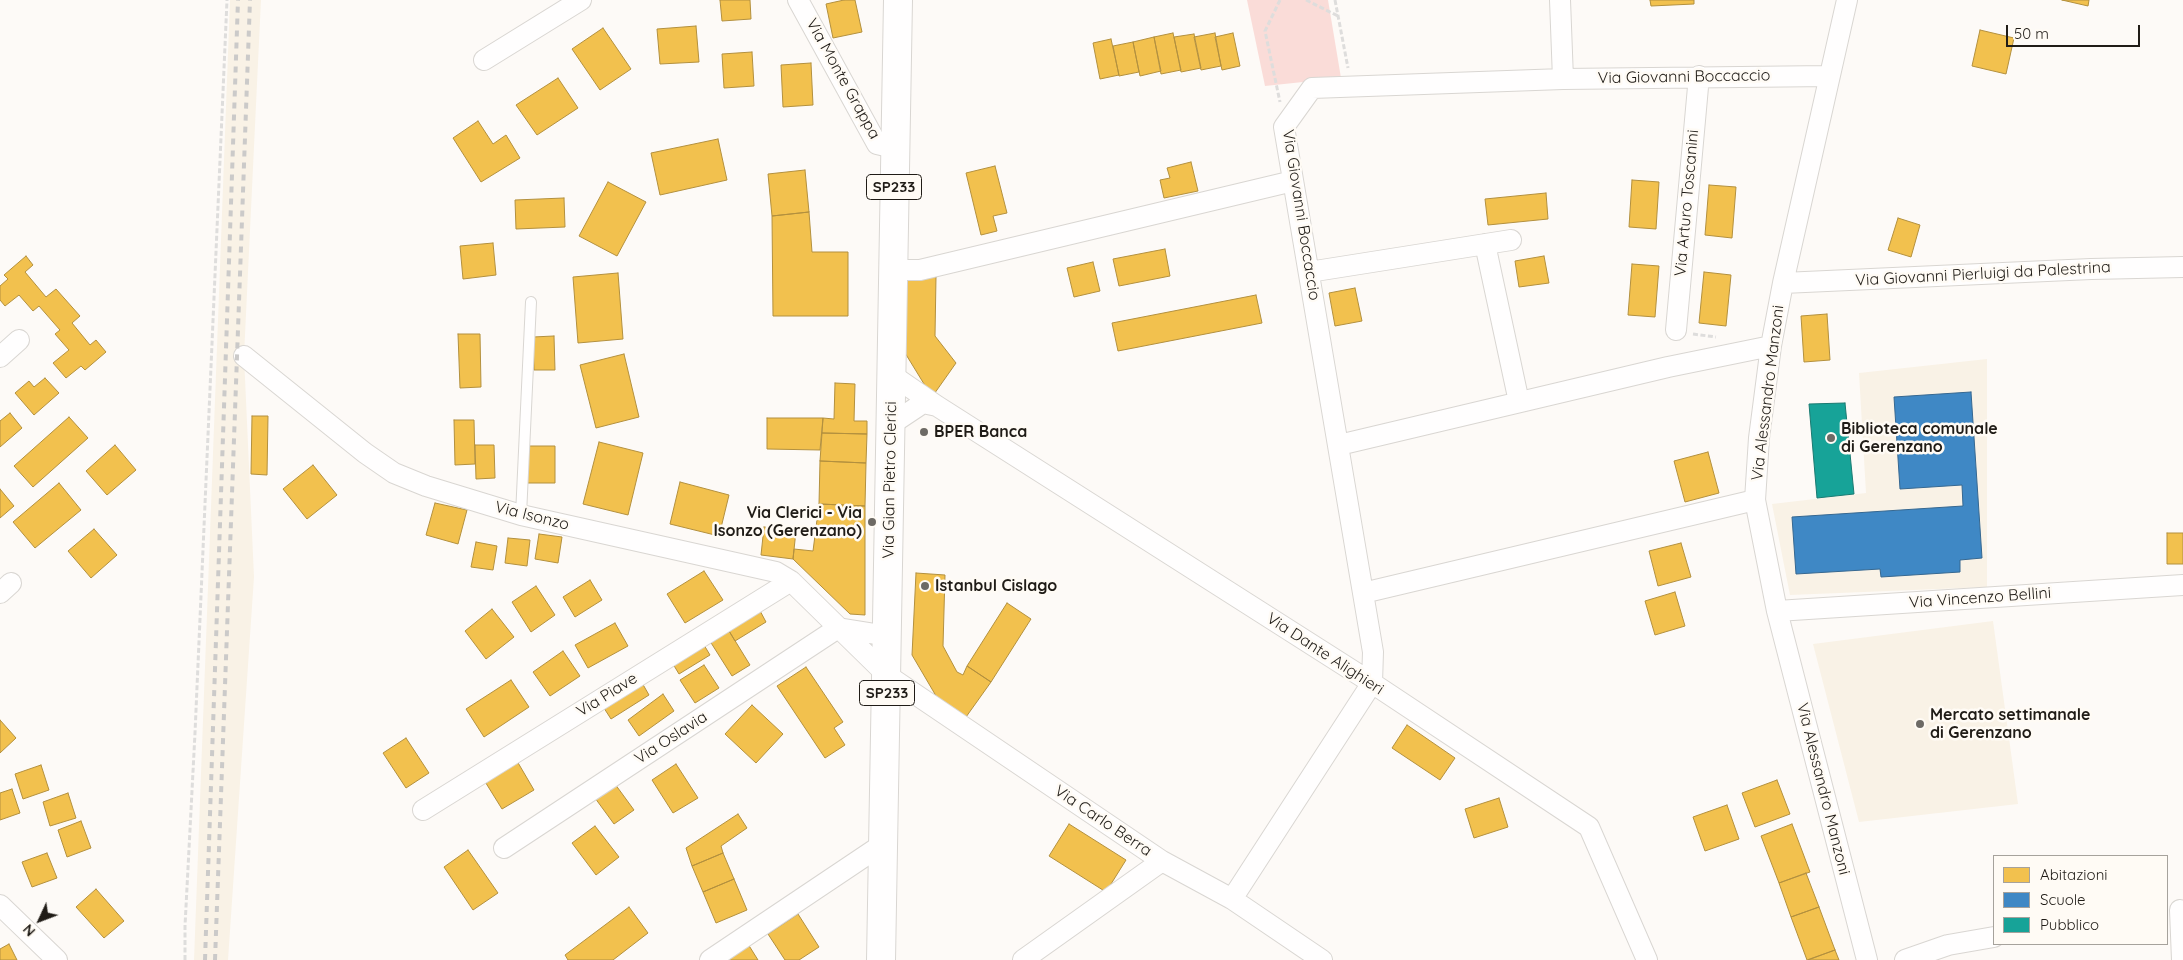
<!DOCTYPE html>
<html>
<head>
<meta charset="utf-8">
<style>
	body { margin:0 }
	#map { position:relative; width:2183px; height:960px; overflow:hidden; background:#fdfaf7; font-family:Quicksand,sans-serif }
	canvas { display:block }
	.legend { position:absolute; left:1993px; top:855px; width:175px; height:90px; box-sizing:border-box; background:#fffbf5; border:1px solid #a6a29c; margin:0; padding:6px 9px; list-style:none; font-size:15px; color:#201c17 }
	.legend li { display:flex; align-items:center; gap:10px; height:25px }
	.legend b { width:25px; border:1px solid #a6a29c }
	.north { position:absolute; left:15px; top:895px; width:50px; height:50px; -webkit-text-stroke:4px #fffbf5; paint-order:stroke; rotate:227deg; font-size:14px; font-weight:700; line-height:20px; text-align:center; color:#201c17 }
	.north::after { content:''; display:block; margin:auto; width:18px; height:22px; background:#201c17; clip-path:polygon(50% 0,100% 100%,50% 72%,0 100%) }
	.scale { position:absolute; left:2006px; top:25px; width:134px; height:22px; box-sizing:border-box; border:2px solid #201c17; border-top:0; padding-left:6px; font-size:15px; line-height:18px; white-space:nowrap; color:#201c17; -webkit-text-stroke:4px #fffbf5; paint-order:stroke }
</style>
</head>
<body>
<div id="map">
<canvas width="2183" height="960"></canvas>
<ul class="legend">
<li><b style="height:14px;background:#f2c14e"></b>Abitazioni</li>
<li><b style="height:14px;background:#3f88c5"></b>Scuole</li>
<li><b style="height:14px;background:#17a398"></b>Pubblico</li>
</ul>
<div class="north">N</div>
<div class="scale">50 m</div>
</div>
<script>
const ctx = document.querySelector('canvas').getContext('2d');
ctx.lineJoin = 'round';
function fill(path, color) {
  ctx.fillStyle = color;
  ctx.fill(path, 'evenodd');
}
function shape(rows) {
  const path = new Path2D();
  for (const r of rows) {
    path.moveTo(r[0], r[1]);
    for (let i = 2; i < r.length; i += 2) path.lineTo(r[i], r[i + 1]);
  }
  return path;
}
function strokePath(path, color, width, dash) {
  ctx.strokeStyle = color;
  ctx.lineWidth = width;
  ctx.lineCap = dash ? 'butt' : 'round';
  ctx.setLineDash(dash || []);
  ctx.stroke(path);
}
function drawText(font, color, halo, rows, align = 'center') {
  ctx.font = font + ' Quicksand,sans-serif';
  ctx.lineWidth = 5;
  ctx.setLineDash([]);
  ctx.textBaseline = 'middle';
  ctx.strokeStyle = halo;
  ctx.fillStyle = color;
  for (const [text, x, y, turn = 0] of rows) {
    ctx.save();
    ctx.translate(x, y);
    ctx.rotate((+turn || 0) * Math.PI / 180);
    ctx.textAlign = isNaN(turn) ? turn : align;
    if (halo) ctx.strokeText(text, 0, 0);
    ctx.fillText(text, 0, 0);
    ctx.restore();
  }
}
fill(shape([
	[230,0,261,0,244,356,254,577,228,960,194,960],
	[1987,359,1987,587,1790,595,1772,504,1866,493,1859,373],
	[1993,621,2018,804,1859,822,1813,644]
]), '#f9f2e6');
fill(shape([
	[1247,0,1328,0,1341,78,1265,86]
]), '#fadcd8');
const homes = shape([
	[720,0,750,0,751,19,722,21,720,0],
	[844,0,855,0,862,32,833,38,826,4,844,0],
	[1650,0,1694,0,1694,4,1651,6,1650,0],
	[2062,0,2089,0,2088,6,2062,0],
	[696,26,699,62,660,64,657,29,696,26],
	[603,28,631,69,600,90,572,49,603,28],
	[1980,30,2014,38,2006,74,1972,66,1980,30],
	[1173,33,1181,70,1161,74,1154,37,1173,33],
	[1215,33,1221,66,1201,70,1194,37,1215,33],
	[1233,33,1240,66,1222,70,1215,37,1233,33],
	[1194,34,1201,68,1181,72,1174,37,1194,34],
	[1154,37,1161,71,1140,76,1133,42,1154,37],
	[1111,39,1119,75,1100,79,1093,43,1111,39],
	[1133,42,1139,72,1119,76,1113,46,1133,42],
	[752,52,754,86,724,88,722,54,752,52],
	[811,63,813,105,783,107,781,65,811,63],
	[558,78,578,108,537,135,516,105,558,78],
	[478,121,493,144,506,135,520,158,481,182,453,138,478,121],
	[718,139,727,180,660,195,651,153,718,139],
	[1191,162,1198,191,1164,198,1160,180,1170,178,1167,168,1191,162],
	[995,166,1007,213,993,216,997,231,981,235,966,173,995,166],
	[805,170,809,212,772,216,768,174,805,170],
	[1632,180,1659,182,1656,229,1629,227,1632,180],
	[608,182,646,202,617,256,579,236,608,182],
	[1709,185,1736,187,1732,238,1705,235,1709,185],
	[1546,193,1548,219,1488,225,1485,199,1546,193],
	[564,198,565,227,516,229,515,200,564,198],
	[809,212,812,252,848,252,848,316,773,316,772,216,809,212],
	[1898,218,1920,225,1911,257,1888,250,1898,218],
	[493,243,496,275,463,279,460,246,493,243],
	[1165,249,1170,276,1119,286,1113,259,1165,249],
	[26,256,33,265,25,272,46,297,56,289,80,316,72,323,90,345,96,340,106,352,85,370,81,366,66,378,53,363,69,350,55,334,60,330,39,306,33,311,19,295,5,306,0,300,0,286,8,279,4,275,26,256],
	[1544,256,1549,283,1519,287,1515,261,1544,256],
	[1093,262,1100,291,1074,297,1067,268,1093,262],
	[1632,264,1659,266,1655,317,1628,315,1632,264],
	[1704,272,1731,275,1726,326,1699,323,1704,272],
	[618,273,623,339,578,343,573,277,618,273],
	[936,277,935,336,956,363,932,397,902,348,900,278,936,277],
	[1355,288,1362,321,1335,326,1329,293,1355,288],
	[1256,295,1262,323,1118,351,1112,323,1256,295],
	[1827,314,1830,360,1804,362,1801,316,1827,314],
	[458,334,480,334,481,387,460,388,458,334],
	[554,336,555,370,534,370,533,337,554,336],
	[624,354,639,417,596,428,580,365,624,354],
	[45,378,59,393,34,415,15,393,29,381,34,387,45,378],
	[835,383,855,384,854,421,867,421,867,434,822,433,823,418,834,419,835,383],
	[10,413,22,428,0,447,0,421,10,413],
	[252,416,268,416,267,475,251,474,252,416],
	[69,417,88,438,33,487,14,466,69,417],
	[767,418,823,418,820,450,767,449,767,418],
	[454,420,474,420,475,464,455,465,454,420],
	[822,433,867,434,866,463,820,461,822,433],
	[599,442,643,453,628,515,583,504,599,442],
	[115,445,136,470,107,495,86,471,115,445],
	[475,445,494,445,495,478,476,479,475,445],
	[527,446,555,446,555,483,527,483,527,446],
	[1708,452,1719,493,1685,502,1674,461,1708,452],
	[820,461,866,463,865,506,819,504,820,461],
	[313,465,337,495,307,519,283,489,313,465],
	[680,482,729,495,719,536,670,524,680,482],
	[59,483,81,510,35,548,13,522,59,483],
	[0,489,14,506,0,518,0,489],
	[435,503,467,510,458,544,426,535,435,503],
	[819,504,865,506,865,615,850,614,793,559,794,549,813,551,819,504],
	[764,527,796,531,793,559,761,555,764,527],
	[94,529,117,555,91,578,68,551,94,529],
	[2167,533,2183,533,2183,564,2167,564,2167,533],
	[539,534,562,537,558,563,535,559,539,534],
	[508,538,530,540,527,566,505,563,508,538],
	[476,542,497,546,493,570,471,567,476,542],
	[1681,543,1691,577,1658,586,1649,551,1681,543],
	[704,571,723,600,685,623,667,594,704,571],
	[916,573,945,575,943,646,957,672,963,675,967,666,991,682,966,717,939,701,912,655,916,573],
	[590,580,602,600,575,617,563,597,590,580],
	[536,586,555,615,531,632,512,602,536,586],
	[1675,592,1685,626,1655,635,1645,601,1675,592],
	[1007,603,1031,619,991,682,967,666,1007,603],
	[758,607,766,622,735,641,726,626,758,607],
	[492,609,514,637,486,659,465,631,492,609],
	[615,623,628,646,588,668,575,645,615,623],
	[726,626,750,665,732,676,708,638,726,626],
	[701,640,710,655,679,674,670,659,701,640],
	[563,651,580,676,550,696,533,672,563,651],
	[704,665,719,688,695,703,680,680,704,665],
	[806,667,843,722,834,728,845,745,825,758,777,686,806,667],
	[511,680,529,707,484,737,466,709,511,680],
	[641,681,649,695,611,719,602,705,641,681],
	[663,694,674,711,639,736,628,720,663,694],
	[752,705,783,734,756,763,725,734,752,705],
	[0,720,16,738,0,753,0,720],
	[1407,725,1455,758,1440,780,1392,748,1407,725],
	[406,738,429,773,406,788,383,753,406,738],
	[517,761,534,790,502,809,484,780,517,761],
	[676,764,698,798,673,813,652,780,676,764],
	[41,765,49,790,23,799,15,774,41,765],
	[1777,780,1790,814,1755,827,1742,793,1777,780],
	[615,784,634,810,614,824,595,798,615,784],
	[12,789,20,813,0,820,0,793,12,789],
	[68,793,76,818,50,826,43,802,68,793],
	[1499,798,1508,827,1474,838,1465,809,1499,798],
	[1727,805,1739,839,1705,851,1693,817,1727,805],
	[738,814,747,828,721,846,723,853,692,866,686,848,738,814],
	[81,821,91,848,67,857,58,830,81,821],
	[1069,824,1126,860,1106,892,1049,856,1069,824],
	[1792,824,1810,872,1779,883,1761,836,1792,824],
	[595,826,619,857,596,875,572,843,595,826],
	[468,850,498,893,473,910,444,867,468,850],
	[47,853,57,878,32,887,22,862,47,853],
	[723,853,734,879,703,892,692,866,723,853],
	[1806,873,1819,907,1791,917,1779,883,1806,873],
	[734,879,747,910,716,923,703,892,734,879],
	[96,889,124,921,104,938,76,907,96,889],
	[629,907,648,933,613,960,568,960,565,955,629,907],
	[1819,907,1835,950,1807,960,1791,917,1819,907],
	[798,914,819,947,799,960,785,960,768,934,798,914],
	[9,944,17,960,0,960,0,949,9,944],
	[748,944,758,960,723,960,748,944],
	[1835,950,1839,960,1808,960,1835,950]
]);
fill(homes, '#f2c14e');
strokePath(homes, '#b3903e', 1);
const schools = shape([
	[1971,392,1982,558,1960,560,1960,572,1881,577,1880,569,1796,574,1792,517,1963,506,1962,485,1900,489,1894,397,1971,392]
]);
fill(schools, '#3f88c5');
strokePath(schools, '#366891', 1);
const public = shape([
	[1845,403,1854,494,1817,498,1809,404,1845,403]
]);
fill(public, '#17a398');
strokePath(public, '#1a7a71', 1);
const lane = shape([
	[521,515,531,302]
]);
const street = shape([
	[798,0,877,144,894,148],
	[1560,0,1563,79],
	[1847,0,1783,283,1771,346,1759,438,1755,500,1777,611,1867,960],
	[484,60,581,0],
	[1485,244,1519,402],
	[893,270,920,270,1293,181],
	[1309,272,1511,240],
	[1783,283,2091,269,2183,267],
	[1676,330,1699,76],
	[244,356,365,453,394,473,426,486,521,515,776,572,791,581,887,675,1162,861,1232,899,1322,960],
	[0,357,19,340],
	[892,375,937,406,1372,683,1589,827,1647,960],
	[890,425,923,403,937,406],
	[1339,445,1668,367,1771,346],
	[0,593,11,583],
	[1363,593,1755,500],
	[1777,611,2183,585],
	[838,628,888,636],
	[423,810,791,581],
	[504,848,838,628],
	[1232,899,1372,683,1373,652,1284,127,1312,88,1563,79,1829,76],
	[0,905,57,960],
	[2180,910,2182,960],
	[710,960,883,844],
	[1023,960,1162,861],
	[1905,960,1948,945,1994,937]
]);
const primary = shape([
	[881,960,898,0]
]);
strokePath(lane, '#d9d6d2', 12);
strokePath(street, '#d9d6d2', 22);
strokePath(primary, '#d9d6d2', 30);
strokePath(shape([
	[1280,0,1265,31,1280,102],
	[1306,0,1338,16],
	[1335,0,1348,68],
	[1693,334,1716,337],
	[185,960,185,926,195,733,227,0]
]), '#dedddc', 3, [5, 2.5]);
strokePath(lane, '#fffefe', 10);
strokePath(street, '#fffefe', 20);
strokePath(primary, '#fffefe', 28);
strokePath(shape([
	[205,960,238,0],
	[215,960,250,0]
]), '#cbcac9', 4, [6, 6]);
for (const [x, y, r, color] of [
	[924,432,5,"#6d6a65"],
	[1831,438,5,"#6d6a65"],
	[872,522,5,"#6d6a65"],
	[925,586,5,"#6d6a65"],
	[1920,724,5,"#6d6a65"]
]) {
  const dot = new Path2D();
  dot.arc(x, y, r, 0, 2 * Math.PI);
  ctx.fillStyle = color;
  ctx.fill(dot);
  strokePath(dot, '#fffbf5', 2);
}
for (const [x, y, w] of [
	[894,187,55],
	[887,693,55]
]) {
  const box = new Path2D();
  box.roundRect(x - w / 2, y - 12.5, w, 25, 4);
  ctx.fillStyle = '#fffbf5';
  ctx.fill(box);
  strokePath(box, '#201c17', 1);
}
drawText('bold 15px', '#201c17', null, [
	["SP233",894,187],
	["SP233",887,693]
]);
drawText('16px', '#201c17', '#fffbf5', [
	["Via Giovanni Boccaccio",1684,77,-1],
	["Via Monte Grappa",843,79,61],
	["Via Arturo Toscanini",1687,203,-85],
	["Via Giovanni Boccaccio",1301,215,81],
	["Via Giovanni Pierluigi da Palestrina",1983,274,-3],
	["Via Alessandro Manzoni",1768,393,-83],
	["Via Gian Pietro Clerici",890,480,-89],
	["Via Isonzo",532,516,14],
	["Via Vincenzo Bellini",1980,598,-4],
	["Via Dante Alighieri",1325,654,33],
	["Via Piave",607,695,-32],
	["Via Oslavia",671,738,-33],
	["Via Alessandro Manzoni",1823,789,76],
	["Via Carlo Berra",1103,821,34]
]);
drawText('bold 16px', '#201c17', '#fffbf5', [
	["Biblioteca comunale",1841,429],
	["di Gerenzano",1841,447],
	["BPER Banca",934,432],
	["Via Clerici - Via",862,513,"right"],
	["Isonzo (Gerenzano)",862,531,"right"],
	["Istanbul Cislago",935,586],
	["Mercato settimanale",1930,715],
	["di Gerenzano",1930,733]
], 'left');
</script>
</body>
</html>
